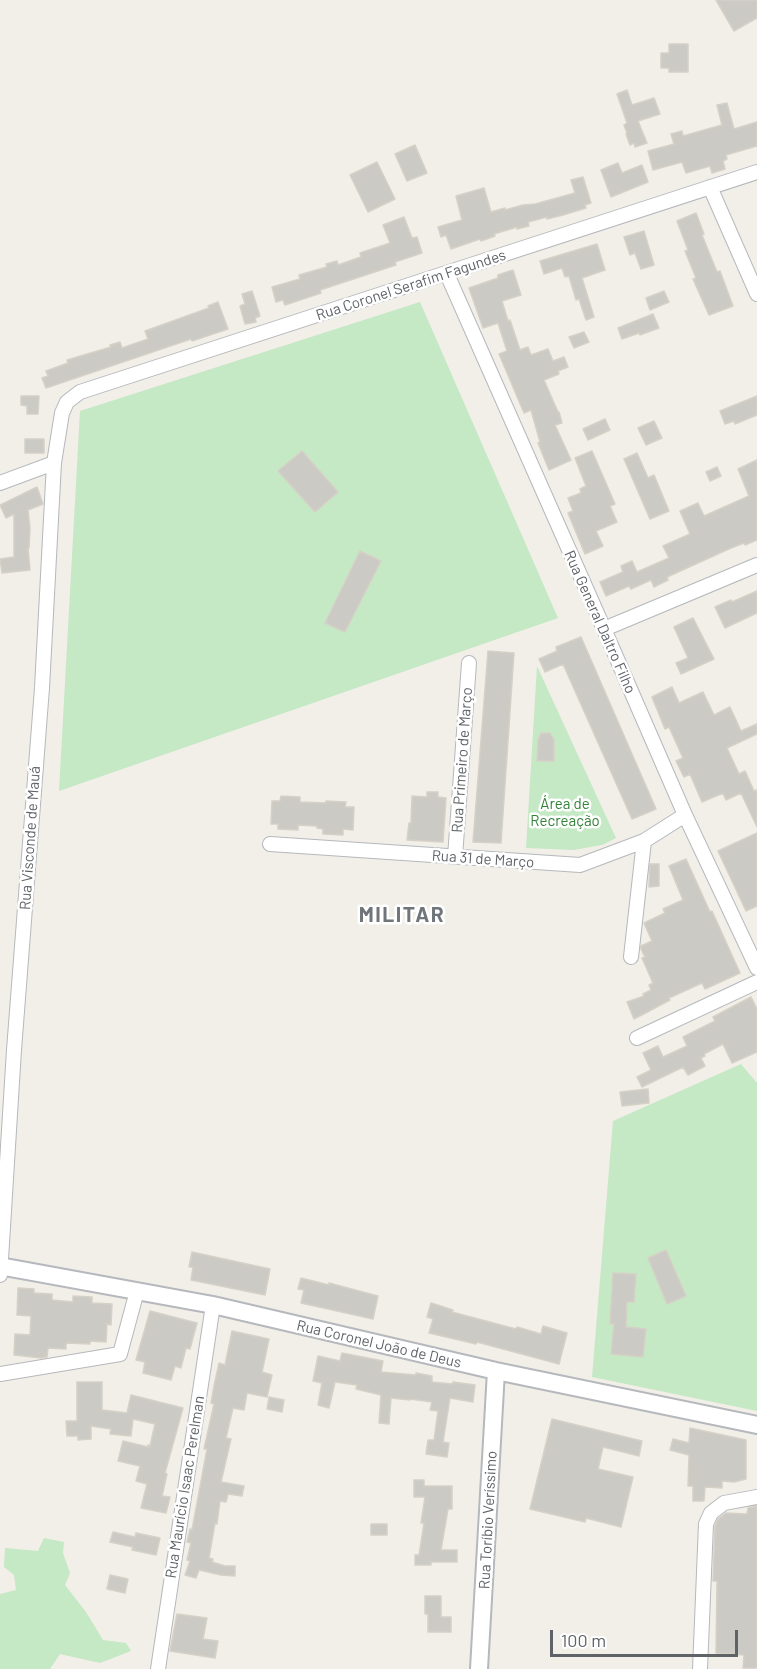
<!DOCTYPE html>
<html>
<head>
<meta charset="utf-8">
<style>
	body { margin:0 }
	#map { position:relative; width:757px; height:1669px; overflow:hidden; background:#f1efe8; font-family:Barlow,sans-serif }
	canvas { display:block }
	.scale { position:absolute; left:550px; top:1630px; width:188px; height:27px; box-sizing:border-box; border:3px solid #5f6368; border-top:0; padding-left:8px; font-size:18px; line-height:21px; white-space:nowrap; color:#5f6368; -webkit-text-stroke:4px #fff; paint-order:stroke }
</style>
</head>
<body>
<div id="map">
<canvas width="757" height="1669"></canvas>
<div class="scale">100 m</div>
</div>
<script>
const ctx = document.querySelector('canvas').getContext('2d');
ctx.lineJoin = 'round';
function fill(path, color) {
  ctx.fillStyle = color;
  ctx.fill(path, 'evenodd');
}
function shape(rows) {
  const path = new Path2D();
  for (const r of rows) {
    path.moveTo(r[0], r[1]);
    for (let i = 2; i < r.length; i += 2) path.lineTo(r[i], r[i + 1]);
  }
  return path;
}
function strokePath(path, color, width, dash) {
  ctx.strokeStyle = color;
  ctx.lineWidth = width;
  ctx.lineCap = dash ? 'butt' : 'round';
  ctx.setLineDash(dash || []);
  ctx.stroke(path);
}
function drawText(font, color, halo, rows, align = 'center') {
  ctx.font = font + ' Barlow,sans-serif';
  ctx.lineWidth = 5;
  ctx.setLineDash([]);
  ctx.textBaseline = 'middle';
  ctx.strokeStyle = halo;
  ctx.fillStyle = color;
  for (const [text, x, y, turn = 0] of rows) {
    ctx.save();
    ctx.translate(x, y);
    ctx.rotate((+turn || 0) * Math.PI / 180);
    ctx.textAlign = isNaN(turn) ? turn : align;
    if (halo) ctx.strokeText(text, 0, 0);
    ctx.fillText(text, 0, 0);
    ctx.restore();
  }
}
fill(shape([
	[420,302,558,618,59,791,80,411],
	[537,666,616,838,602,845,574,850,526,848],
	[741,1064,757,1083,757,1411,592,1377,613,1121],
	[44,1538,64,1542,63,1553,70,1573,65,1585,86,1612,103,1640,126,1643,131,1651,100,1663,60,1654,50,1669,0,1669,0,1594,16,1590,14,1575,4,1567,5,1548,38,1551]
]), '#c5e8c5');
const building = shape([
	[716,0,757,0,757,18,734,31,716,0],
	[669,44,688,44,688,72,669,72,669,68,661,68,661,53,669,53,669,44],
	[627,90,632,105,654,98,660,114,638,121,647,143,635,147,634,143,630,145,626,134,627,133,624,125,627,123,617,94,627,90],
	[727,103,734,129,757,122,757,146,726,155,727,159,723,161,725,169,712,173,710,166,686,173,682,162,653,170,648,151,674,144,671,134,682,131,683,136,722,125,717,105,727,103],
	[415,145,427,173,407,181,395,154,415,145],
	[377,162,395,199,368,212,350,175,377,162],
	[618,163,622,173,642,165,648,182,611,197,601,170,618,163],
	[583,177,591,203,585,205,586,208,563,215,547,219,547,217,528,222,529,226,517,229,517,227,494,234,495,236,481,241,480,239,451,249,446,235,441,237,438,227,462,220,456,196,484,188,491,212,505,208,505,210,523,205,535,204,575,193,571,180,583,177],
	[696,213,704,234,702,235,717,272,720,271,733,306,709,315,693,279,696,278,685,251,688,250,677,221,696,213],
	[404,217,412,238,417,237,422,253,395,262,396,265,320,290,321,293,285,305,283,300,276,302,272,287,300,279,299,275,327,267,326,264,337,261,338,265,361,257,360,253,390,243,383,225,404,217],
	[644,231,654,265,641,269,635,253,630,255,624,237,644,231],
	[597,244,605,270,582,278,594,317,586,320,579,299,576,300,569,276,565,277,562,268,544,274,540,261,597,244],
	[513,270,521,295,502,301,508,321,510,320,520,350,528,347,531,355,548,349,553,361,564,357,568,367,558,371,559,374,544,380,558,412,559,412,562,423,555,425,571,460,549,470,538,443,540,442,531,410,524,413,499,354,507,351,498,323,483,328,469,288,498,278,498,275,513,270],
	[252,291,260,316,255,318,256,322,245,324,240,306,245,304,242,294,252,291],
	[664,291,669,302,650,310,646,298,664,291],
	[218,302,228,329,192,341,191,339,46,388,42,378,48,376,46,371,68,363,67,360,111,347,110,345,120,342,122,348,148,339,145,331,209,308,208,306,218,302],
	[653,314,659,328,640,335,639,333,622,339,618,328,653,314],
	[584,332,589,342,574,348,569,337,584,332],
	[21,396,39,396,38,414,27,414,27,406,21,405,21,396],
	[757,396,757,415,735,424,734,421,725,424,720,411,757,396],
	[605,419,610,430,588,440,583,429,605,419],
	[654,421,662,438,646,445,638,428,654,421],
	[25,439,44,439,44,453,25,453,25,439],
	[302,451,338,492,315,512,278,471,302,451],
	[592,451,615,504,610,506,617,522,596,531,603,546,585,554,568,513,573,511,568,498,581,493,580,489,586,486,575,458,592,451],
	[637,453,648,478,654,475,669,511,650,519,624,459,637,453],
	[757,460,757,540,745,545,744,543,731,548,667,577,668,580,654,587,651,580,631,589,629,586,606,596,600,582,623,572,621,566,632,561,637,572,669,558,663,546,690,534,680,511,698,503,704,516,749,496,738,469,757,460],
	[717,467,721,476,710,481,706,472,717,467],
	[37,487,43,504,28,510,30,528,29,548,28,548,30,570,2,573,0,559,14,557,14,514,6,518,0,505,37,487],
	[360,551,381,561,345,632,325,623,360,551],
	[757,591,757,613,725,628,715,607,731,600,732,602,757,591],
	[693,618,714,659,681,674,676,663,688,658,674,627,693,618],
	[581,637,656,809,632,819,563,664,545,672,539,659,557,651,556,647,581,637],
	[488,651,514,653,501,843,473,842,488,651],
	[672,687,679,703,703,692,714,715,730,707,741,731,757,724,757,734,727,748,739,774,745,771,754,791,757,790,757,827,741,793,726,800,723,793,702,802,690,774,684,777,676,761,683,758,669,727,665,729,652,697,672,687],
	[541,733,550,733,554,740,554,761,537,761,538,740,541,733],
	[427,792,438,792,438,797,446,798,443,842,407,840,409,823,411,823,412,796,427,797,427,792],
	[281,796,300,797,300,802,326,803,326,801,346,802,345,807,354,807,353,830,343,829,343,835,323,834,323,829,317,828,317,826,298,825,298,830,278,829,278,824,271,824,272,801,280,801,281,796],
	[757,833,757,906,746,911,718,851,757,833],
	[686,859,710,912,712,911,740,973,705,989,702,983,669,998,670,1000,634,1019,627,1002,644,996,643,994,651,990,649,985,653,983,642,958,645,957,641,949,641,946,652,941,644,923,665,913,663,909,683,900,669,866,686,859],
	[650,864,659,864,659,886,649,887,650,864],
	[751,997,757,1009,757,1052,732,1063,723,1044,704,1054,705,1056,701,1058,705,1066,688,1075,683,1067,642,1087,637,1077,651,1070,643,1053,658,1046,663,1057,687,1046,683,1037,715,1021,713,1017,751,997],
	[648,1089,649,1103,622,1106,620,1092,648,1089],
	[666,1250,686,1296,667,1304,648,1258,666,1250],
	[192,1252,270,1269,265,1295,191,1280,193,1267,189,1267,192,1252],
	[613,1273,636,1274,634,1302,627,1302,626,1327,646,1329,643,1357,611,1354,614,1324,610,1324,613,1273],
	[301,1278,329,1285,329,1283,378,1296,373,1319,301,1303,304,1290,298,1289,301,1278],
	[18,1288,34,1289,34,1293,52,1294,52,1300,73,1302,73,1296,92,1297,92,1303,112,1304,111,1325,107,1324,106,1342,90,1341,90,1344,66,1343,66,1349,48,1348,47,1357,41,1358,14,1355,15,1334,30,1335,31,1316,17,1315,18,1288],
	[431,1303,453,1310,452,1312,516,1329,517,1327,541,1334,543,1326,567,1333,559,1364,477,1342,476,1344,429,1333,433,1319,427,1317,431,1303],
	[150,1311,197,1323,190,1349,186,1348,181,1368,175,1366,171,1380,143,1373,145,1362,136,1360,150,1311],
	[232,1331,269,1339,262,1372,272,1375,267,1397,247,1393,244,1410,233,1408,226,1438,231,1439,221,1482,244,1486,242,1496,228,1494,226,1502,220,1501,217,1524,215,1523,209,1558,213,1559,212,1562,225,1566,235,1566,235,1576,221,1575,199,1570,196,1578,185,1575,190,1561,187,1560,191,1543,187,1542,190,1529,192,1530,207,1449,204,1449,214,1404,211,1403,214,1386,219,1363,225,1365,232,1331],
	[342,1353,383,1361,381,1372,416,1375,416,1373,432,1376,432,1382,452,1384,453,1382,475,1385,473,1402,450,1398,443,1442,449,1443,447,1457,426,1454,428,1440,434,1440,438,1411,430,1410,432,1402,410,1399,410,1400,391,1398,389,1424,379,1423,381,1395,356,1389,357,1385,335,1382,329,1408,318,1405,322,1383,313,1381,318,1356,340,1361,342,1353],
	[77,1382,102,1382,102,1410,127,1413,131,1395,183,1408,165,1473,167,1474,162,1496,170,1497,166,1513,141,1508,147,1484,136,1481,140,1466,118,1461,123,1441,148,1447,148,1445,150,1446,155,1424,133,1419,131,1436,110,1434,111,1429,91,1426,91,1439,78,1440,78,1436,67,1436,66,1421,77,1421,77,1382],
	[269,1397,284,1400,282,1412,267,1409,269,1397],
	[552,1419,642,1441,639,1456,603,1447,598,1469,633,1477,621,1527,586,1518,585,1522,530,1509,552,1419],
	[690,1428,746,1440,746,1479,734,1482,722,1481,722,1488,705,1487,704,1501,693,1501,693,1486,688,1486,689,1455,670,1450,673,1439,689,1443,690,1428],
	[414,1480,424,1480,424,1486,452,1486,452,1509,448,1509,441,1550,457,1550,457,1562,431,1562,431,1565,415,1565,415,1555,419,1555,424,1523,421,1523,425,1497,414,1497,414,1480],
	[757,1506,757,1668,743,1668,744,1655,716,1653,717,1581,713,1581,715,1526,718,1519,726,1513,747,1514,748,1508,757,1506],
	[371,1524,387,1524,387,1535,371,1535,371,1524],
	[113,1532,135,1537,136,1533,160,1538,156,1555,132,1550,133,1547,110,1542,113,1532],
	[110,1575,128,1579,125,1593,107,1589,110,1575],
	[425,1596,441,1596,441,1617,451,1617,451,1632,428,1632,428,1614,425,1614,425,1596],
	[177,1614,207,1618,203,1639,218,1641,215,1658,170,1651,177,1614]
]);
fill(building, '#cccac5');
strokePath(building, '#d6d1c6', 1.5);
const minor = shape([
	[710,187,757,294],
	[447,274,604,629,685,815,757,968],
	[0,483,54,463],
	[604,629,757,565],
	[270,844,580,865,644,841,685,815],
	[455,857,469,663],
	[631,957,644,841],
	[637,1038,757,982],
	[0,1275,14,1050,42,688,54,463,62,413,67,402,80,392,757,172],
	[0,1374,120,1354,137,1291],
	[158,1669,213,1305],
	[700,1669,706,1524,711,1513,724,1503,757,1497]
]);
const tertiary = shape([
	[0,1266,213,1305,496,1371,757,1425],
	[479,1669,496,1371]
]);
strokePath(minor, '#b5b8bc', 16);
strokePath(tertiary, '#b5b8bc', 20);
strokePath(minor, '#fff', 14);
strokePath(tertiary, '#fff', 16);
drawText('15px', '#5f6368', '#fff', [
	["Rua Coronel Serafim Fagundes",411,285,-18],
	["Rua General Daltro Filho",600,622,66],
	["Rua Primeiro de Março",462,760,-86],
	["Rua Visconde de Mauá",30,838,-86],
	["Rua 31 de Março",483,859,4],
	["Rua Coronel João de Deus",379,1344,13],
	["Rua Maurício Isaac Perelman",185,1487,-81],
	["Rua Toríbio Veríssimo",488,1520,-87]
]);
drawText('15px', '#348238', '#fff', [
	["Área de",565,804],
	["Recreação",565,821]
]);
ctx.letterSpacing = '1.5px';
drawText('bold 21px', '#70757a', '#fff', [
	["MILITAR",402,915]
]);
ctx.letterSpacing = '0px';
</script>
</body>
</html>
